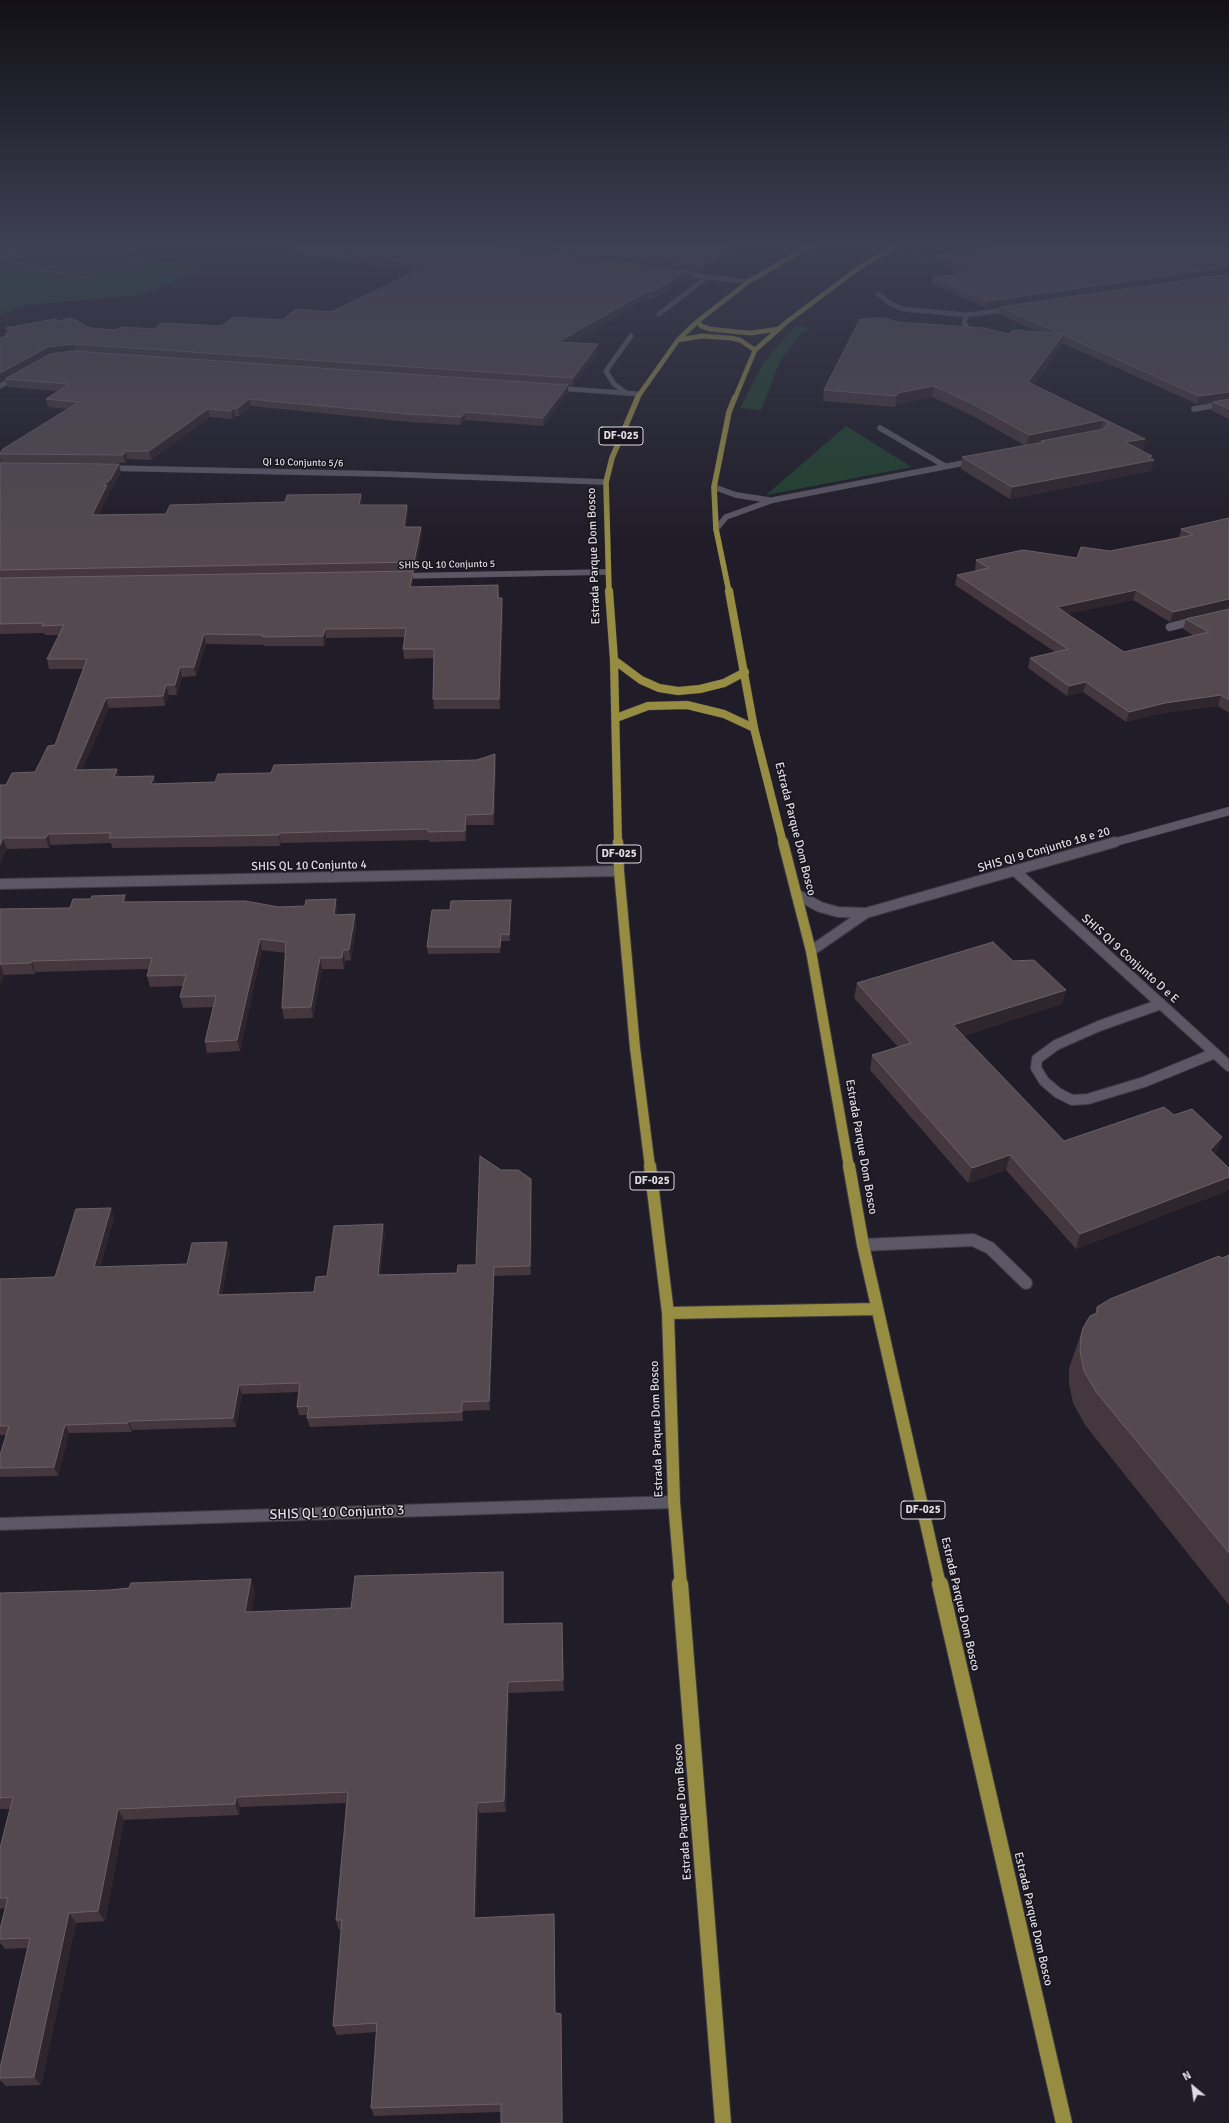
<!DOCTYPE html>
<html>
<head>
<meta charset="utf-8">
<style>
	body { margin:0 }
	#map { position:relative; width:1229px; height:2123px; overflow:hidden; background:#211d28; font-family:Signika,sans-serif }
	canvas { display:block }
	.north { position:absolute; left:1173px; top:2067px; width:40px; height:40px; -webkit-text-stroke:3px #18141e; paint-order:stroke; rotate:331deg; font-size:11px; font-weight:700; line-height:16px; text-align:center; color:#dedce3 }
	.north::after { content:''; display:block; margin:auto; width:14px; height:18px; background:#dedce3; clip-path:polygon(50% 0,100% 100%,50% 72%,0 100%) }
</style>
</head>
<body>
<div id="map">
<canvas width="1229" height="2123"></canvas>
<div class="north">N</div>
</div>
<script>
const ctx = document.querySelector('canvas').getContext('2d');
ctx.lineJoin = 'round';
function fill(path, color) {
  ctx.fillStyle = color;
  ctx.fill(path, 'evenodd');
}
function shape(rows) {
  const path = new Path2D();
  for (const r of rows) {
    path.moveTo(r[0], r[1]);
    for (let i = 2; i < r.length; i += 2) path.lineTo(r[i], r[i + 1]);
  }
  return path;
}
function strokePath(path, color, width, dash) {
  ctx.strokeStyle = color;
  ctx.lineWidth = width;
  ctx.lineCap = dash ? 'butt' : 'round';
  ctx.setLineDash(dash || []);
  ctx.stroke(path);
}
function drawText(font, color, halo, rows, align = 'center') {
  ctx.font = font + ' Signika,sans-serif';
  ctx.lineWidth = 3;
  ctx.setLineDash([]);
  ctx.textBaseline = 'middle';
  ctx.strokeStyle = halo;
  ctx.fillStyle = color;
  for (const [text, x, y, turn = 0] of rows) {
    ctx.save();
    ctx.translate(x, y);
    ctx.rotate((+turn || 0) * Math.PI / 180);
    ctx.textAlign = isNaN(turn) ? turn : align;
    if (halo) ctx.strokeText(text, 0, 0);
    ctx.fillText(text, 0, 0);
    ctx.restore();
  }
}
fill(shape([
	[933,246,1052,246,922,264,904,259]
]), '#2b2838');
fill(shape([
	[0,246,147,246,125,257,207,268,140,295,25,305,0,316],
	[795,326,804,327,811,331,802,331,780,361,761,410,740,408,764,362],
	[846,426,912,467,766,495]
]), '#20412d');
const serviceFar3 = shape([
	[878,294,891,304,903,309,966,315,964,323,968,329,977,333],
	[659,314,707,277],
	[626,393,614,384,606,371,631,336]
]);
const serviceFar2 = shape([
	[880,428,945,466],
	[714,487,736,495,769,500],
	[716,529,726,517,773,500,974,461]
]);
const serviceFar1 = shape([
	[1014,870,1229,1066],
	[1161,1004,1099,1026,1056,1045,1037,1059,1036,1068,1044,1081,1058,1093,1072,1100,1088,1099,1144,1082,1215,1053]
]);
const service = shape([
	[863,1245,973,1240,990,1248,1026,1283]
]);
const minorFar4 = shape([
	[679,273,748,282],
	[966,315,1011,309],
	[0,386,18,376],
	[555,388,639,394]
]);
const minorFar3 = shape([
	[1194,409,1229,403],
	[106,468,384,474,606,482],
	[399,576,607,572]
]);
const minorFar2 = shape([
	[1170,627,1197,620]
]);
const minorFar1 = shape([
	[0,884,619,871]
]);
const minor = shape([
	[0,1524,674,1502]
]);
const tertiaryFar1 = shape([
	[1112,843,1229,811]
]);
const tertiary = shape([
	[796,894,820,907,838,912,866,913],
	[811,951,866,913,1115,842]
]);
const primaryFar5 = shape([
	[698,321,701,326,710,329,738,332,751,333,779,329],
	[678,340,702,336,731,338,740,340,755,350],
	[637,398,678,340,698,321,748,282,810,246],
	[735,398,755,350,788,321,863,265,898,246]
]);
const primaryFar4 = shape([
	[609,592,606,482,612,458,638,397],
	[729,592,716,529,714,487,729,412,735,397]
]);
const primaryFar3 = shape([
	[609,591,614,660,618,843],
	[729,591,754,728,783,843],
	[614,660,641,680,659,688,678,691,700,689,724,683,745,672],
	[616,718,648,706,687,705,724,714,754,728]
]);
const primaryFar2 = shape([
	[618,842,619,871,635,1048,650,1167],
	[783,842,811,951,849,1167]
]);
const primaryFar1 = shape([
	[650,1166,668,1313,674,1502,681,1585],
	[849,1166,863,1245,940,1585],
	[668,1313,877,1309]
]);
const primary = shape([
	[680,1584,723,2123],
	[940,1584,1064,2123]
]);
strokePath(serviceFar3, '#3d3a43', 5.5);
strokePath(serviceFar2, '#3d3a43', 6);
strokePath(serviceFar1, '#3d3a43', 12);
strokePath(service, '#3d3a43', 14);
strokePath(minorFar4, '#3d3a43', 5.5);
strokePath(minorFar3, '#3d3a43', 6);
strokePath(minorFar2, '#3d3a43', 9);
strokePath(minorFar1, '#3d3a43', 12);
strokePath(minor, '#3d3a43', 14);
strokePath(tertiaryFar1, '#3d3a43', 9);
strokePath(tertiary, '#3d3a43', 12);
strokePath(primaryFar5, '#3d3a43', 5.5);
strokePath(primaryFar4, '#3d3a43', 6);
strokePath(primaryFar3, '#3d3a43', 9);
strokePath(primaryFar2, '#3d3a43', 12);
strokePath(primaryFar1, '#3d3a43', 14);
strokePath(primary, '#3d3a43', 18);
strokePath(shape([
	[0,249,15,246],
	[1,258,42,270,93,278],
	[2,258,31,246]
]), '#7b7881', 1, [2, 1]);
strokePath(serviceFar3, '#5b5764', 4.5);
strokePath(serviceFar2, '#5b5764', 5.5);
strokePath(serviceFar1, '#5b5764', 10);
strokePath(service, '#5b5764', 12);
strokePath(minorFar4, '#5b5764', 4.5);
strokePath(minorFar3, '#5b5764', 5.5);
strokePath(minorFar2, '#5b5764', 8);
strokePath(minorFar1, '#5b5764', 10);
strokePath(minor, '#5b5764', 12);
strokePath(tertiaryFar1, '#5b5764', 8);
strokePath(tertiary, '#5b5764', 10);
strokePath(primaryFar5, '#968d43', 4.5);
strokePath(primaryFar4, '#968d43', 5.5);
strokePath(primaryFar3, '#968d43', 8);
strokePath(primaryFar2, '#968d43', 10);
strokePath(primaryFar1, '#968d43', 12);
strokePath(primary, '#968d43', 16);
fill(shape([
	[499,246,744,246,702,272],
	[1002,246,986,308,932,284,933,277,959,274,934,262,934,255],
	[294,248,692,279,680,282,653,299,648,298,570,343,598,344,598,352,573,386,568,385,568,393,543,426,465,420,461,425,409,422,251,406,239,416,235,416,232,419,210,417,151,460,127,459,125,463,1,463,0,458,0,453,67,409,48,407,46,399,59,391,7,387,5,379,0,382,5,336,5,334,7,333,6,328,59,321,90,328,116,330,221,326,282,320,331,312,416,272,295,254],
	[1229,274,1229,419,1211,410,1213,402,1221,401,1197,404,1062,343,1062,345,1033,385,1145,439,1143,450,1141,451,1154,460,1151,471,1010,499,961,469,962,457,1026,446,971,415,932,397,896,404,895,407,823,401,824,390,897,322,1009,334,1039,332,998,314,1000,307],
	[0,463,121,472,112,488,109,491,109,494,98,515,166,514,361,494,362,503,362,505,407,505,408,514,406,527,421,527,422,536,415,571,413,571,413,580,412,587,498,585,499,598,503,607,500,709,434,709,433,699,434,658,404,659,403,649,405,637,326,638,324,646,264,646,264,645,206,644,196,676,182,677,177,695,169,695,165,706,109,708,82,770,117,769,119,777,154,776,156,784,215,782,271,773,496,764,494,825,467,825,466,841,429,842,429,840,281,843,280,846,112,848,111,843,51,845,49,848,7,849,0,863,6,785,35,772,55,745,83,669,49,669,47,659,59,635,45,635,44,633,0,634],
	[1229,518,1229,608,1228,608,1170,622,1133,600,1067,614,1124,652,1194,636,1183,629,1186,619,1229,609,1229,713,1218,706,1163,713,1126,722,1083,692,1067,696,1028,668,1030,658,1055,652,955,585,957,575,977,571,975,569,976,560,1077,558,1179,538,1181,529],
	[127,902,338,909,337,915,355,914,356,925,351,960,345,961,344,969,322,969,313,1018,284,1019,282,1008,286,953,262,950,240,1051,207,1053,205,1042,213,1007,183,1008,180,997,183,986,150,987,147,976,149,969,35,972,35,974,4,975,0,985,0,909,70,908],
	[511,907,510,941,501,941,500,953,428,954,427,947,450,910],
	[1013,961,1066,990,1062,1004,963,1036,1064,1141,1174,1115,1222,1137,1216,1152,1214,1154,1229,1168,1229,1190,1076,1249,1006,1170,968,1183,870,1070,872,1055,898,1047,854,998,857,983],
	[501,1170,532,1188,531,1275,494,1276,490,1410,463,1411,463,1421,310,1427,307,1418,308,1415,299,1415,297,1407,299,1392,242,1394,236,1427,132,1430,132,1432,69,1433,58,1476,0,1477,0,1455,6,1435,0,1435,0,1279,55,1277,114,1217,100,1267,187,1264,230,1251,222,1294,314,1292,327,1276,385,1233,380,1275,457,1273,476,1265],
	[1229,1255,1229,1605,1085,1425,1073,1403,1069,1384,1069,1368,1083,1328,1095,1314,1097,1307],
	[503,1572,504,1584,504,1624,562,1623,564,1691,509,1693,506,1812,479,1813,476,1918,554,1914,555,1924,555,2013,561,2014,561,2023,501,2112,374,2116,371,2108,376,2032,337,2035,333,2026,341,1930,339,1930,336,1920,346,1803,240,1807,239,1815,124,1820,105,1921,76,1923,41,2085,6,2086,0,2080,0,2068,27,1948,5,1949,0,1943,0,1929,5,1908,0,1909,0,1848,10,1809,0,1809,0,1593,255,1591,251,1612,351,1608]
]), '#44373d');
fill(shape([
	[734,246,744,246,702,272,703,265],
	[1229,267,1229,274,986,308,987,301],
	[693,272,692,279,680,282,653,299,653,292,680,275],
	[648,291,648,298,558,349,558,342],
	[1064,334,1062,345,1026,393,1028,382],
	[74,344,75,351,49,355,0,382,0,373,48,347],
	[598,344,598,352,573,386,573,378],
	[568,385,568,393,543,426,543,418],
	[934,386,932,397,896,404,895,407,896,396,898,393],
	[1229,392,1229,399,1197,404,1199,396],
	[249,399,251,406,239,416,238,408],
	[234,408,235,416,232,419,231,411],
	[208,409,210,417,151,460,149,451],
	[465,412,465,420,461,425,461,417],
	[1103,420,1100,432,1044,442,1041,441,1040,443,1027,446,1029,435],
	[1145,439,1143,450,1122,454,1125,442],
	[126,451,127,459,125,463,123,455],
	[1152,456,1151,460,1154,460,1151,471,1010,499,1012,487],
	[119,464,121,472,112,488,109,491,109,494,94,524,92,515,103,486],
	[361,494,362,503,360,514,359,505],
	[407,505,408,514,404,536,404,527],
	[421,527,422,536,415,571,414,562],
	[413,571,413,580,410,596,410,587],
	[1136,590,1133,600,1055,617,1057,607],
	[502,598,503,607,500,709,499,699],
	[1229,599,1229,604,1228,608,1170,622,1173,612],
	[325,629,326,638,324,646,323,636],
	[204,634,206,644,196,676,194,667],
	[180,667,182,677,177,695,175,685],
	[1086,682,1083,692,1067,696,1069,686],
	[166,685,169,695,165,706,163,696],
	[1221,695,1218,706,1163,713,1126,722,1129,712,1165,703],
	[106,698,109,708,78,780,75,770],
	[495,754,496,764,494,825,493,814],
	[117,769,120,779,114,777],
	[154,776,156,786,151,784],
	[466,815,467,825,466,841,465,831],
	[279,833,281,843,280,846,279,835],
	[48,834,51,845,49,848,46,838],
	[3,838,7,849,0,863,0,845],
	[125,895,128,906,123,902],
	[336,899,338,909,335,926,334,915],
	[511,900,511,907,510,941,509,935],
	[355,914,356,925,351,960,349,950],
	[501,934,501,941,500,953,500,947],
	[260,939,262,950,240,1051,237,1040],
	[343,950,345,961,344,969,342,958],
	[320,958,322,969,313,1018,311,1007],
	[32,961,35,972,35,974,31,963],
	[0,964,4,975,0,985],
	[1066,990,1062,1004,950,1040,953,1025],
	[1222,1137,1216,1152,1204,1165,1210,1150],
	[1010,1155,1006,1170,968,1183,972,1168],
	[1229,1177,1229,1190,1076,1249,1080,1234],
	[531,1179,532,1188,531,1275,530,1266],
	[111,1208,114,1217,97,1276,94,1267],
	[383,1224,385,1233,379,1284,378,1275],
	[227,1242,230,1251,220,1304,218,1295],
	[494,1267,494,1276,490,1410,489,1401],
	[239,1385,242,1394,236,1427,233,1418],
	[462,1402,463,1411,463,1421,462,1412],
	[129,1421,132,1430,132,1432,128,1423],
	[65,1425,69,1433,58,1476,54,1467],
	[503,1572,504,1584,504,1635,503,1624],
	[251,1579,255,1591,249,1624,245,1612],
	[562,1623,563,1634,564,1691,563,1680],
	[508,1682,509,1693,506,1812,504,1801],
	[236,1797,240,1807,239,1815,235,1804],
	[477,1803,479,1813,476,1928,474,1918],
	[118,1809,124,1820,105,1921,98,1911],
	[69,1913,76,1923,41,2085,34,2077],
	[554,1914,555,1924,555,2022,555,2013],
	[561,2014,561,2023,563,2123,562,2123]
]), '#2f252d');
const building = shape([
	[297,246,492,246,693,272,680,275,653,292,648,291,558,342,598,344,573,378,74,344,48,347,0,373,0,338,8,336,5,334,13,332,6,328,55,319,59,321,71,318,90,328,116,330,120,327,154,329,162,323,221,326,234,317,282,320,296,309,331,312,427,266,294,248,297,246],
	[551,246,734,246,703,265,551,246],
	[1002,246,1229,246,1229,267,987,301,933,277,972,272,934,255,1002,246],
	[1229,274,1229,392,1199,396,1063,335,1064,334,1061,334,1000,307,1229,274],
	[885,318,897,322,983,328,1009,334,1013,330,1064,334,1028,382,1145,439,1125,442,1152,456,1148,457,1154,460,1012,487,962,457,1044,442,1041,441,1104,429,1108,423,1103,420,1029,435,973,404,934,386,898,393,896,396,824,390,860,319,885,318],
	[73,351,568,385,543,418,465,412,461,417,408,414,249,399,238,408,234,408,231,411,208,409,149,451,126,451,123,455,0,454,0,453,3,449,79,402,46,399,69,384,5,379,50,354,73,351],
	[1229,399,1229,409,1213,402,1229,399],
	[0,463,119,464,110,480,103,486,107,485,92,515,166,514,170,505,285,502,287,495,361,494,359,505,407,505,404,527,421,527,414,562,0,570,0,463],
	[1229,518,1229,599,1173,612,1136,590,1057,607,1124,652,1209,632,1186,619,1229,609,1229,700,1221,695,1165,703,1129,712,1086,682,1069,686,1030,658,1068,649,957,575,989,568,976,560,1023,550,1077,558,1081,547,1110,551,1193,535,1181,529,1229,518],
	[413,571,410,587,498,585,498,598,502,598,499,699,433,699,434,649,403,649,406,628,325,629,323,636,263,637,263,635,204,634,194,667,180,667,175,685,166,685,163,696,106,698,75,770,117,769,114,777,154,776,151,784,215,782,218,774,271,773,274,765,477,760,495,754,493,814,466,815,465,831,428,832,428,829,279,833,279,835,109,838,111,833,48,834,46,838,3,838,0,845,0,785,6,785,12,773,35,772,48,746,55,745,87,659,47,659,64,625,42,626,43,623,0,624,0,578,413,571],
	[125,895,123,902,245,901,279,907,305,906,306,900,336,899,334,915,355,914,349,950,343,950,342,958,320,958,311,1007,282,1008,286,942,260,939,237,1040,205,1042,216,996,180,997,186,975,147,976,152,958,32,961,31,963,0,964,0,965,0,909,70,908,73,899,91,899,92,896,125,895],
	[511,900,509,935,501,934,500,947,427,947,432,910,450,910,451,901,511,900],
	[993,942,1013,961,1034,960,1066,990,953,1025,1064,1141,1164,1107,1174,1115,1192,1109,1222,1137,1210,1150,1229,1168,1229,1177,1080,1234,1010,1155,972,1168,872,1055,911,1043,857,983,993,942],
	[480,1156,501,1170,518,1170,531,1179,530,1266,494,1267,489,1401,462,1402,462,1412,307,1418,309,1406,297,1407,300,1383,239,1385,233,1418,129,1421,128,1423,65,1425,54,1467,0,1468,0,1455,9,1426,0,1426,0,1279,55,1277,76,1209,111,1208,94,1267,187,1264,192,1243,227,1242,218,1295,314,1292,316,1277,327,1276,334,1226,383,1224,378,1275,457,1273,458,1265,476,1265,480,1156],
	[1229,1255,1229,1553,1097,1393,1084,1371,1080,1351,1081,1336,1083,1328,1090,1316,1097,1313,1097,1307,1110,1299,1219,1256,1222,1258,1229,1255],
	[503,1572,503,1624,562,1623,563,1680,508,1682,504,1801,477,1803,474,1918,554,1914,555,2013,561,2014,562,2123,501,2123,501,2104,371,2108,377,2023,333,2026,342,1920,336,1920,348,1792,236,1797,235,1804,118,1809,98,1911,69,1913,34,2077,0,2078,0,2068,30,1938,0,1939,0,1929,8,1898,0,1898,0,1848,13,1797,0,1798,0,1593,109,1590,129,1588,131,1583,251,1579,245,1612,351,1608,355,1576,503,1572]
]);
fill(building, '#54494f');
strokePath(building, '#6a6066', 1);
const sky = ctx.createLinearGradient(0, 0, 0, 543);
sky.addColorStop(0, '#121016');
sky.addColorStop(0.45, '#3d4053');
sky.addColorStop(1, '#3d405300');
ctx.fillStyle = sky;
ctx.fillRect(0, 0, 1229, 543);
drawText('10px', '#dedce3', '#18141e', [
	["QI 10 Conjunto 5/6",303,463,1],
	["SHIS QL 10 Conjunto 5",447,565,-1]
]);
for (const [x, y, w] of [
	[621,436,44],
	[619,854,44],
	[652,1181,44],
	[923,1510,44]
]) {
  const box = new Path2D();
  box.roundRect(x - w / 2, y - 9, w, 18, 3);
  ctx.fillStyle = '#18141e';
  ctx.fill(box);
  strokePath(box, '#dedce3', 1);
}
drawText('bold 11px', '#dedce3', null, [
	["DF-025",621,436],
	["DF-025",619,854],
	["DF-025",652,1181],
	["DF-025",923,1510]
]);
drawText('12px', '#dedce3', '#18141e', [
	["Estrada Parque Dom Bosco",594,556,-92],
	["Estrada Parque Dom Bosco",795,829,76],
	["SHIS QI 9 Conjunto 18 e 20",1044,850,-16],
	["SHIS QL 10 Conjunto 4",309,866,-1],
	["SHIS QI 9 Conjunto D e E",1130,959,42],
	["Estrada Parque Dom Bosco",861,1147,80],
	["Estrada Parque Dom Bosco",657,1429,-92],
	["Estrada Parque Dom Bosco",960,1604,77],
	["Estrada Parque Dom Bosco",683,1812,-94],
	["Estrada Parque Dom Bosco",1033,1919,77]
]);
drawText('14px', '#dedce3', '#18141e', [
	["SHIS QL 10 Conjunto 3",337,1513,-2]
]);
</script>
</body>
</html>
